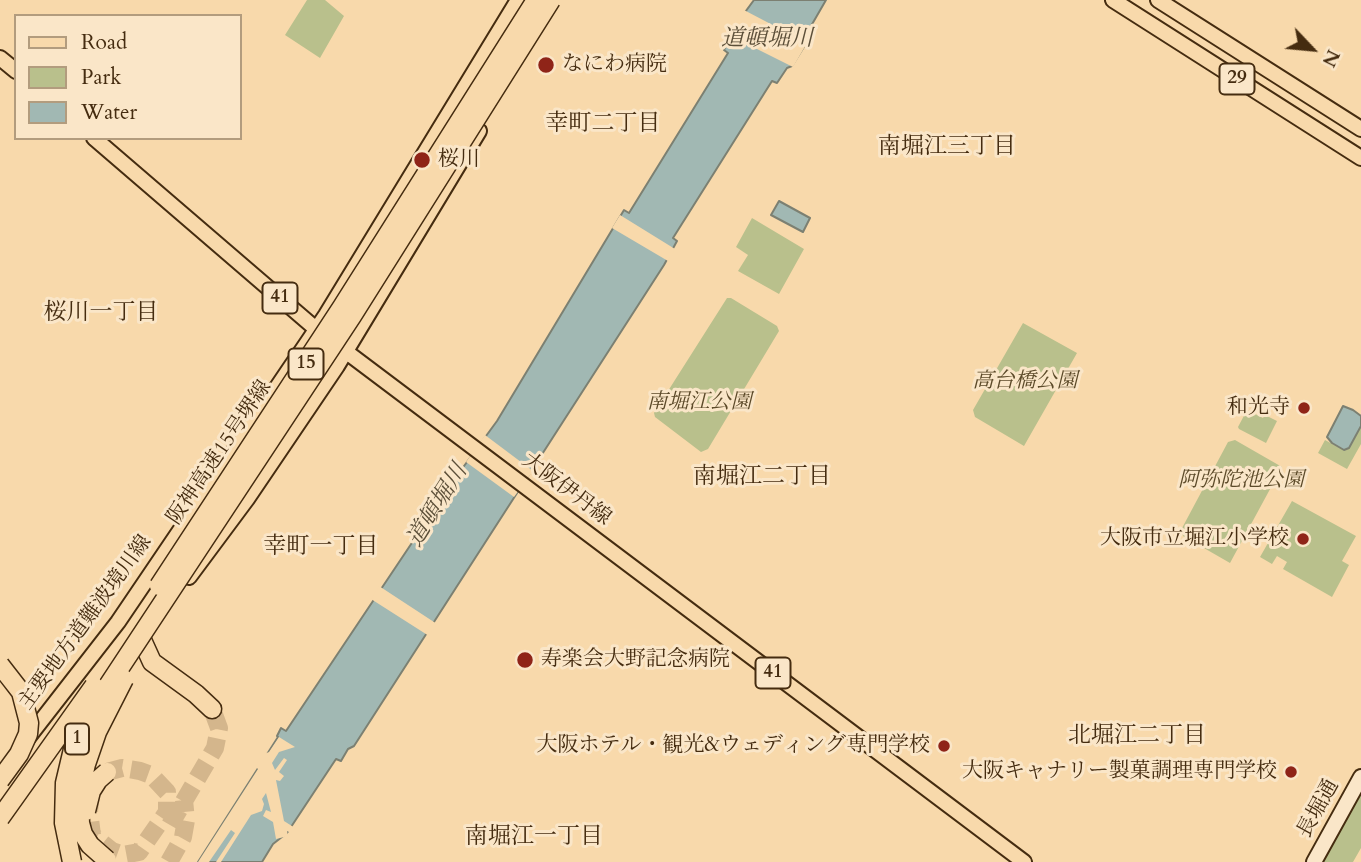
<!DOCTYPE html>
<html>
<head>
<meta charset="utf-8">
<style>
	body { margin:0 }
	#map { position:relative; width:1361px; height:862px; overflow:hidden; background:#f8d9ab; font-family:Cardo,serif }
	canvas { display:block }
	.legend { position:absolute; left:14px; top:14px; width:228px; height:126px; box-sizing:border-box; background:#fae6c8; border:2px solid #b29c7e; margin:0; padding:9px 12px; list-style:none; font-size:21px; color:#452c10 }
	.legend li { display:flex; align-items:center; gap:14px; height:35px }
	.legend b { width:35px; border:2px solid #b29c7e }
	.north { position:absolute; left:1277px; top:14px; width:70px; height:70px; -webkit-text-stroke:5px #fae6c8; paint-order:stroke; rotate:116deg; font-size:19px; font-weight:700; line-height:28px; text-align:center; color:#452c10 }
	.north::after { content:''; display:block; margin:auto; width:24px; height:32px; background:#452c10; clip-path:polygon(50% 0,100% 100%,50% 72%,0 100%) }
</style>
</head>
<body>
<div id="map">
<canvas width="1361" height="862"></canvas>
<ul class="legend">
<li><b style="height:9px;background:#f8d9ab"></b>Road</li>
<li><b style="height:19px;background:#b9c08c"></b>Park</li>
<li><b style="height:19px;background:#a1b8b3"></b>Water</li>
</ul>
<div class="north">N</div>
</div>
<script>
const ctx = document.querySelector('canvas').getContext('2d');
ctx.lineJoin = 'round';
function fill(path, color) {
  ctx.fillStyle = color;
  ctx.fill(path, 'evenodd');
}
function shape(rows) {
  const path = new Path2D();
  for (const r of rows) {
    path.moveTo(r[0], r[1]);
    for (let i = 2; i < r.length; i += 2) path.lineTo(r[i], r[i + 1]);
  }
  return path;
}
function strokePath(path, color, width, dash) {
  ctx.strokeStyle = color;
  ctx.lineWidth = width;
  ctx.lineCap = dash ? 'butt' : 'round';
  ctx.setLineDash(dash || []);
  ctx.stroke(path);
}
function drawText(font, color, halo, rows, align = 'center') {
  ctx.font = font + ' Cardo,"Noto Serif JP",serif';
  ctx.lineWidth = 6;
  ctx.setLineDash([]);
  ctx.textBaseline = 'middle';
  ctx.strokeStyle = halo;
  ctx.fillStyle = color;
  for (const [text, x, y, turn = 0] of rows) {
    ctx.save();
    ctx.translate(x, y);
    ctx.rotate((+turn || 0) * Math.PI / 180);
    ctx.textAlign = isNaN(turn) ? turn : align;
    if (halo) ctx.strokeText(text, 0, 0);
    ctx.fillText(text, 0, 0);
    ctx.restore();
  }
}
fill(shape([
	[307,0,325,0,344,16,320,58,285,35],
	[752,218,804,249,779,294,738,271,748,255,736,247],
	[727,298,731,298,777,326,779,331,708,449,701,452,655,417,654,413],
	[1023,323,1077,353,1024,446,975,417,973,410],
	[1247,410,1263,418,1265,415,1277,421,1266,443,1239,429,1238,427],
	[1361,426,1361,444,1347,469,1318,453,1325,440,1344,450,1349,448],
	[1235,440,1282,467,1230,563,1183,536,1181,530,1228,442],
	[1292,501,1356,536,1342,561,1349,565,1332,597,1283,569,1287,562,1277,556,1272,564,1260,557],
	[1361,793,1361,848,1353,862,1322,862]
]), '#b9c08c');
const water = shape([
	[754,0,826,0,807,33,807,42,792,66,787,68,777,83,772,81,673,238,677,241,664,265,354,746,348,749,341,761,336,759,287,833,273,844,262,862,198,862,278,737,277,736,281,728,286,731,456,477,497,421,624,210,629,213,728,53,724,50,729,40,729,34,754,0],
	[779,201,810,218,803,232,771,215,779,201],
	[1343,406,1353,410,1361,416,1361,426,1349,448,1344,450,1332,443,1327,437,1343,406]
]);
fill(water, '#a1b8b3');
strokePath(water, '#7c8072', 2);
fill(shape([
	[742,9,807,43,793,67,727,34],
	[620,215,675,249,668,261,612,228],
	[485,435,533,471,514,497,466,462],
	[379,586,437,624,429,636,371,599],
	[279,737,295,747,279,752,272,763,275,770,284,758,287,760,279,772,284,776,280,781,276,780,284,821,295,828,291,833,287,831,288,836,276,839,273,822,263,816,266,810,271,812,266,793,262,799,264,804,262,811,251,815,221,862,216,862,235,833,231,830,209,862,198,862,258,769,255,766,264,754,269,752]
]), '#f8d9ab');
strokePath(shape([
	[91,795,89,811,92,835,112,851,123,855,139,852,167,812,167,792,151,775,140,771,122,768,107,772],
	[170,825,215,748,219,728,212,709],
	[169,862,183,837,186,820,184,800]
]), '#d4b68c', 18, [18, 9]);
const secondary = shape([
	[1314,862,1361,777]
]);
const primary = shape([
	[1113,0,1361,158],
	[1158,0,1361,129],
	[0,58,16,71],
	[94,138,316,329,1024,862],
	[189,577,247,499,337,366,479,131],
	[27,739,118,622,326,315,518,0]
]);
const highway = shape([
	[142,640,152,662,196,694,212,709]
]);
strokePath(secondary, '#452c10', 18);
strokePath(primary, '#452c10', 18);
strokePath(highway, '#452c10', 21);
strokePath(secondary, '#fae6c8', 14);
strokePath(primary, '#f8d9ab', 14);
strokePath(highway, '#f8d9ab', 18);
const highwayBridge = shape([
	[159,586,342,307,536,0],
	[0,665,21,692,29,723,28,734,19,754,0,780],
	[86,811,91,791,98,780,107,772],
	[0,818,94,686],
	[107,860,90,845,83,834,80,823,79,794,86,764,97,732,124,679],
	[72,862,64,823,65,783,74,745,90,713,352,316,551,0]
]);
strokePath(highwayBridge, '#452c10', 21, []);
strokePath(highwayBridge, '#f8d9ab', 18);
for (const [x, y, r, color] of [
	[546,65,9,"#8f2418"],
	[422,160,9,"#8f2418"],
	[1304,408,7,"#8f2418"],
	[1303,539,7,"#8f2418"],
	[525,660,9,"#8f2418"],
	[944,746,7,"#8f2418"],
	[1291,772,7,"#8f2418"]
]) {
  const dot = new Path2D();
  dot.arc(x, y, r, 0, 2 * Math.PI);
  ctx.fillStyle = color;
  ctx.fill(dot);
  strokePath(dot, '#fae6c8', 2.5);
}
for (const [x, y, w] of [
	[1237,79,35],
	[280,298,35],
	[306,364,35],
	[773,673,35],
	[77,739,24]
]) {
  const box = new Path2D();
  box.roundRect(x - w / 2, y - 15.5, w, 31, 5);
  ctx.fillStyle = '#fae6c8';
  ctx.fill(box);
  strokePath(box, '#452c10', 2);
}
drawText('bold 19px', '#452c10', null, [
	["29",1237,79],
	["41",280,298],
	["15",306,364],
	["41",773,673],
	["1",77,739]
]);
drawText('21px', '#452c10', '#fae6c8', [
	["なにわ病院",562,65,"left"],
	["桜川",438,160,"left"],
	["和光寺",1290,408],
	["大阪市立堀江小学校",1289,539],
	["寿楽会大野記念病院",541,660,"left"],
	["大阪ホテル・観光&ウェディング専門学校",930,746],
	["大阪キャナリー製菓調理専門学校",1277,772]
], 'right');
drawText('italic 21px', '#5c4a29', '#fae6c8', [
	["高台橋公園",1025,382],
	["南堀江公園",699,403],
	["阿弥陀池公園",1241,481]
]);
drawText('21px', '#452c10', '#fae6c8', [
	["阪神高速15号堺線",220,453,-56],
	["大阪伊丹線",566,490,37],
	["主要地方道難波境川線",86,623,-54],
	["長堀通",1319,809,-61]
]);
drawText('italic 23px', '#5c4f39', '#fae6c8', [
	["道頓堀川",767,40],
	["道頓堀川",438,506,-58]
]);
drawText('23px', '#452c10', '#fae6c8', [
	["幸町二丁目",603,125],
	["南堀江三丁目",947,148],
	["桜川一丁目",101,314],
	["南堀江二丁目",762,478],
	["幸町一丁目",321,548],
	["北堀江二丁目",1137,737],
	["南堀江一丁目",534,838]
]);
</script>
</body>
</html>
